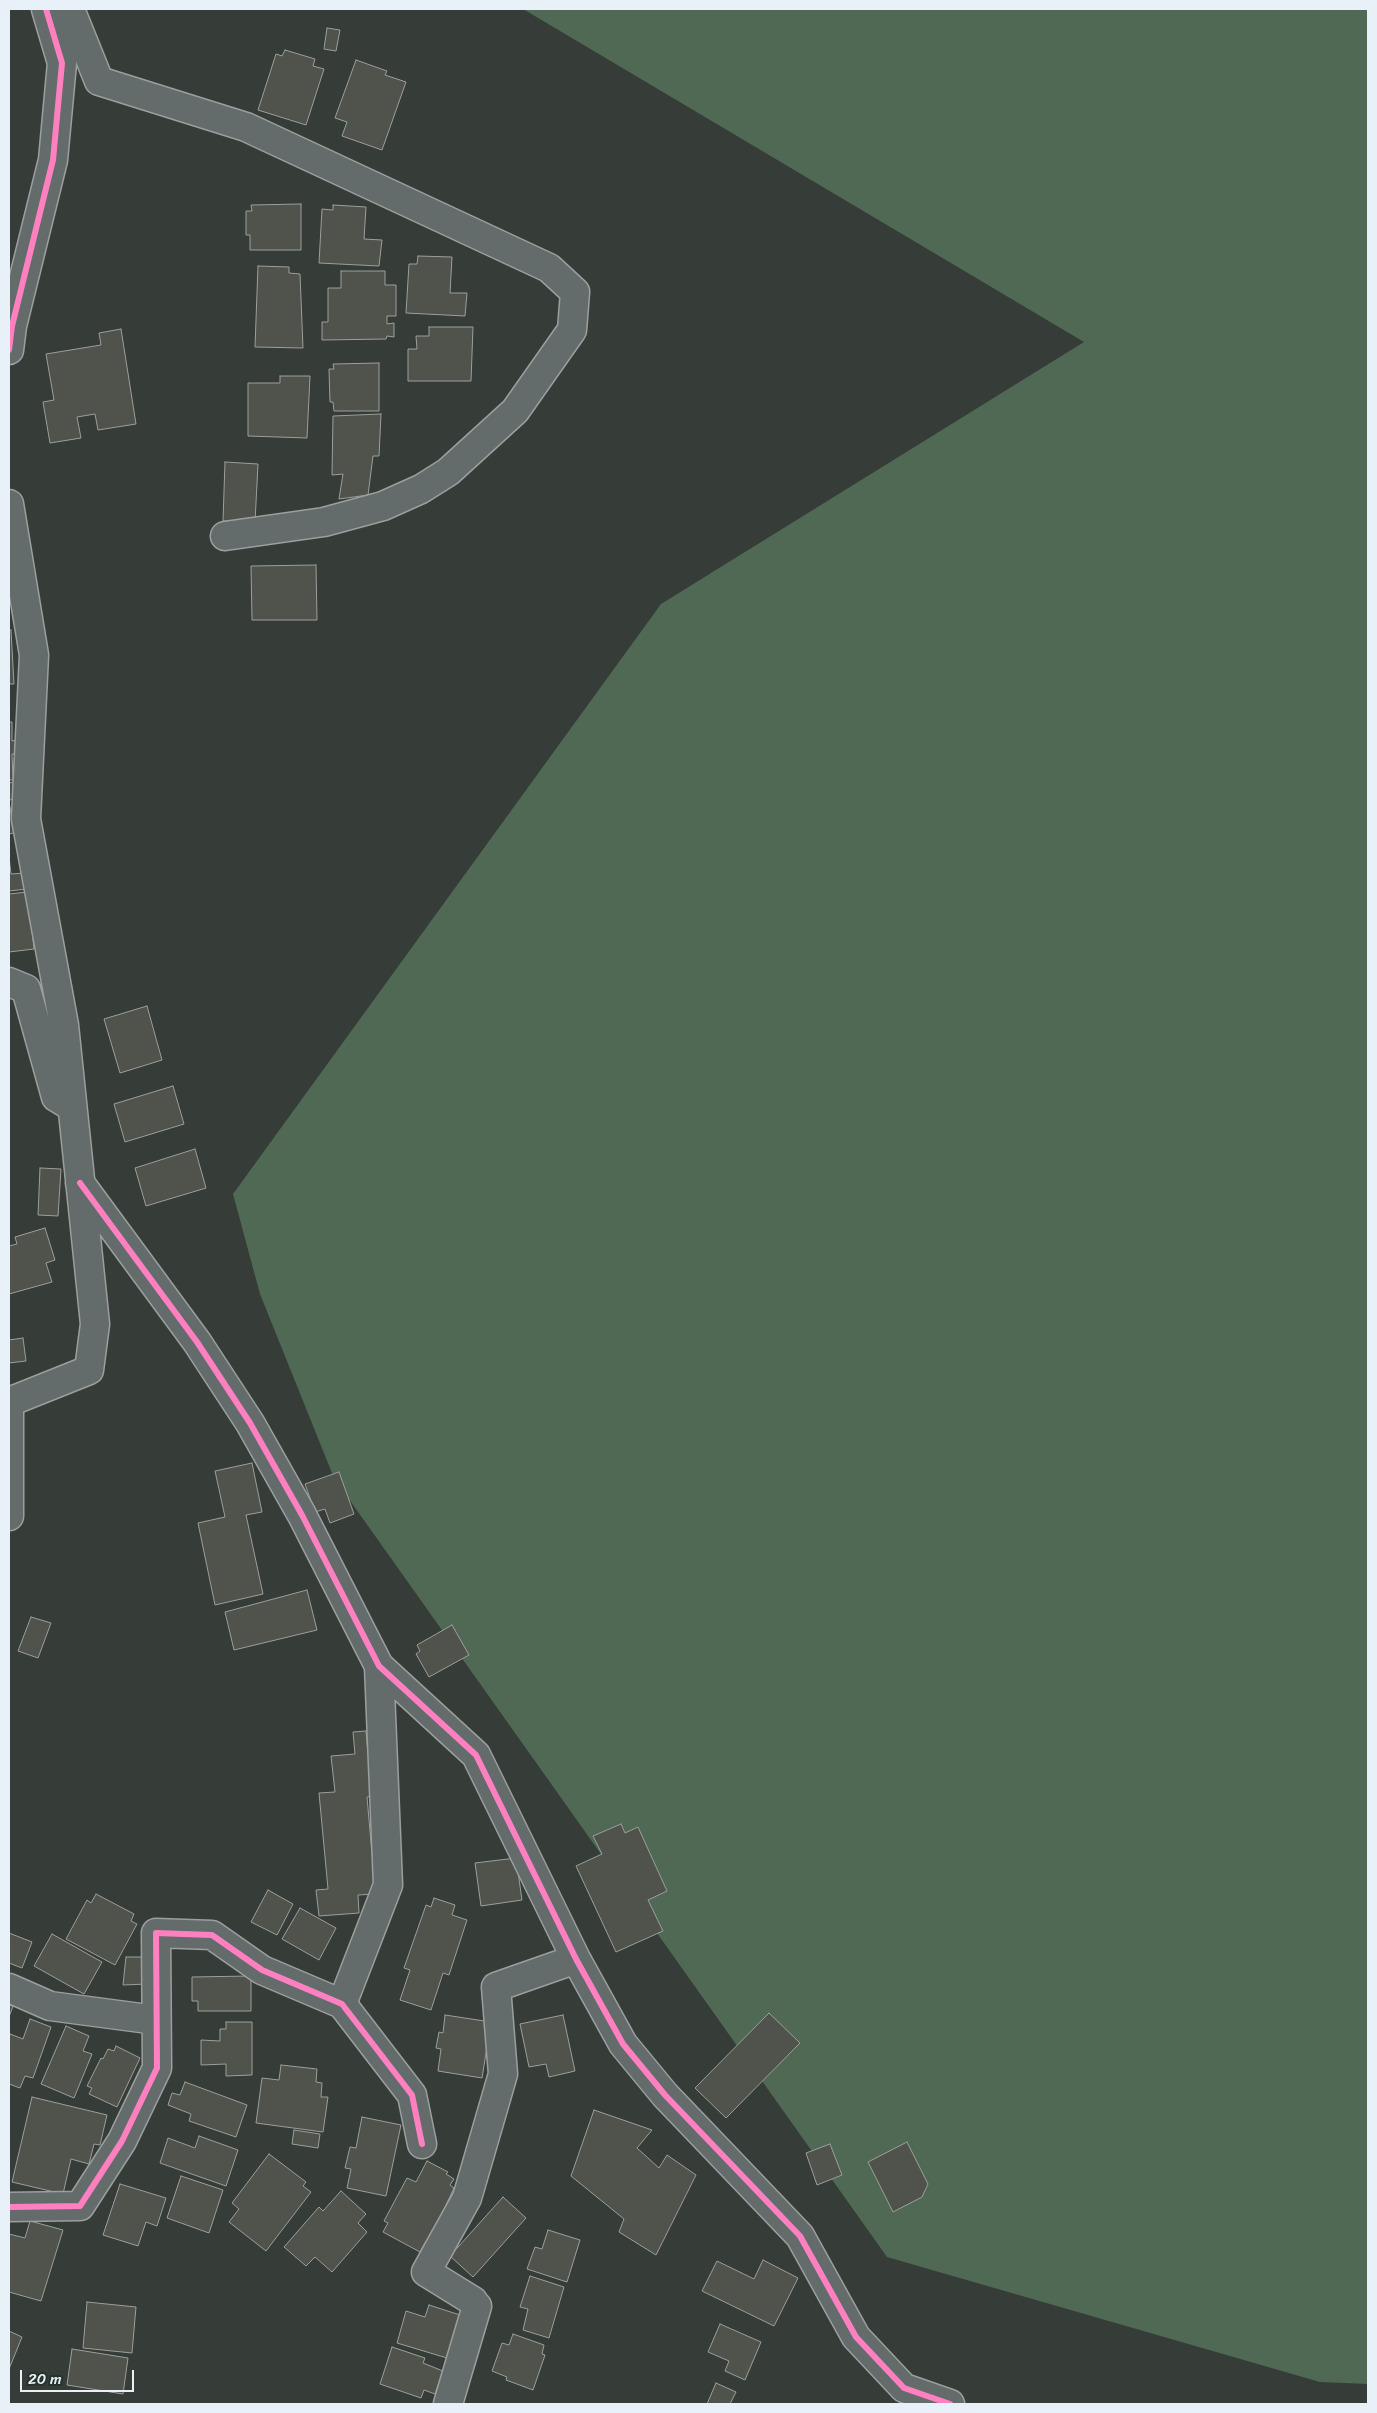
<!DOCTYPE html>
<html>
<head>
<meta charset="utf-8">
<style>
	body { margin:0 }
	#map { position:relative; width:1377px; height:2413px; overflow:hidden; background:#363c37; font-family:Sriracha,sans-serif }
	canvas { display:block }
	.frame { position:absolute; inset:0; border:10px solid #e8f1f8; pointer-events:none }
	.scale { position:absolute; left:20px; top:2370px; width:114px; height:22px; box-sizing:border-box; border:2px solid #e8f1f8; border-top:0; padding-left:6px; font-size:15px; line-height:18px; white-space:nowrap; color:#e8f1f8; -webkit-text-stroke:4px #26332d; paint-order:stroke }
</style>
</head>
<body>
<div id="map">
<canvas width="1377" height="2413"></canvas>
<div class="frame"></div>
<div class="scale">20 m</div>
</div>
<script>
const ctx = document.querySelector('canvas').getContext('2d');
ctx.lineJoin = 'round';
function fill(path, color) {
  ctx.fillStyle = color;
  ctx.fill(path, 'evenodd');
}
function shape(rows) {
  const path = new Path2D();
  for (const r of rows) {
    path.moveTo(r[0], r[1]);
    for (let i = 2; i < r.length; i += 2) path.lineTo(r[i], r[i + 1]);
  }
  return path;
}
function strokePath(path, color, width, dash) {
  ctx.strokeStyle = color;
  ctx.lineWidth = width;
  ctx.lineCap = dash ? 'butt' : 'round';
  ctx.setLineDash(dash || []);
  ctx.stroke(path);
}
fill(shape([
	[523,9,1368,9,1368,2384,1320,2382,887,2257,334,1478,260,1294,233,1194,661,604,1084,342]
]), '#506954');
const building = shape([
	[327,28,340,30,336,51,324,49,327,28],
	[285,50,315,59,313,66,324,69,306,125,258,110,276,54,282,56,285,50],
	[356,60,387,71,385,75,406,82,382,150,342,136,347,122,335,118,356,60],
	[301,204,301,250,250,250,250,235,246,235,246,211,252,211,251,205,301,204],
	[333,205,366,207,364,239,382,240,379,266,319,263,322,209,333,210,333,205],
	[418,256,452,257,450,293,467,293,465,316,406,313,409,264,417,264,418,256],
	[258,266,289,267,289,273,300,274,303,348,255,347,258,266],
	[341,271,385,271,385,285,396,285,396,316,387,316,387,324,394,323,394,337,387,336,386,339,322,340,322,322,328,322,328,288,341,288,341,271],
	[429,327,473,327,471,381,408,381,408,349,417,349,416,336,429,336,429,327],
	[121,329,136,424,98,430,95,414,77,417,81,438,50,443,43,402,54,400,46,354,101,345,99,333,121,329],
	[379,363,379,411,334,411,333,402,330,402,329,369,334,369,333,364,379,363],
	[280,376,310,376,307,438,248,436,248,383,280,383,280,376],
	[381,414,379,456,373,456,368,495,339,499,343,474,332,475,333,416,381,414],
	[225,462,258,464,255,522,223,521,225,462],
	[316,565,317,620,252,620,251,566,316,565],
	[11,630,14,684,9,684,9,631,11,630],
	[9,722,12,722,12,741,17,740,18,754,12,754,13,780,9,780,9,722],
	[15,782,17,799,9,800,9,783,15,782],
	[9,801,14,833,9,834,9,801],
	[9,857,11,874,25,873,27,889,9,891,9,857],
	[28,892,34,949,9,952,9,894,28,892],
	[147,1006,162,1060,120,1073,104,1019,147,1006],
	[173,1086,184,1124,125,1142,114,1104,173,1086],
	[195,1149,206,1188,146,1206,135,1168,195,1149],
	[40,1168,61,1169,58,1216,38,1215,40,1168],
	[45,1228,55,1260,46,1263,52,1282,9,1294,9,1246,17,1244,15,1237,45,1228],
	[23,1338,26,1361,9,1363,9,1340,23,1338],
	[252,1463,262,1512,246,1515,263,1594,215,1605,198,1523,225,1517,215,1471,252,1463],
	[339,1472,354,1514,330,1523,325,1509,315,1512,305,1484,339,1472],
	[307,1590,317,1630,234,1650,225,1612,307,1590],
	[31,1617,51,1623,38,1658,18,1651,31,1617],
	[452,1625,469,1655,429,1677,416,1654,420,1651,417,1645,452,1625],
	[366,1731,368,1754,375,1754,379,1795,367,1797,372,1854,377,1853,379,1870,373,1870,375,1894,358,1895,359,1913,319,1916,316,1890,328,1889,319,1793,335,1792,331,1756,355,1754,353,1732,366,1731],
	[621,1824,625,1833,638,1827,667,1891,648,1900,663,1931,616,1952,576,1866,602,1854,593,1836,621,1824],
	[516,1858,522,1900,481,1906,475,1863,516,1858],
	[268,1890,293,1904,277,1935,251,1922,268,1890],
	[96,1894,134,1914,131,1921,137,1924,115,1965,66,1939,87,1900,91,1903,96,1894],
	[434,1898,455,1905,452,1915,467,1920,449,1975,443,1973,431,2010,400,2000,410,1970,404,1968,426,1905,431,1907,434,1898],
	[300,1908,336,1928,319,1960,282,1939,300,1908],
	[9,1933,32,1942,22,1968,9,1963,9,1933],
	[52,1934,102,1962,84,1994,34,1966,52,1934],
	[126,1957,144,1957,147,1984,123,1985,126,1957],
	[251,1976,251,2011,198,2011,198,2001,192,2001,192,1977,251,1976],
	[9,2005,13,2006,9,2017,9,2005],
	[769,2013,800,2043,726,2118,695,2088,769,2013],
	[445,2015,491,2022,482,2078,438,2071,441,2049,436,2048,439,2032,443,2033,445,2015],
	[563,2015,575,2071,549,2077,546,2064,529,2067,520,2024,563,2015],
	[30,2019,51,2027,33,2078,25,2076,20,2088,9,2084,9,2039,10,2034,23,2039,30,2019],
	[226,2022,252,2022,252,2075,226,2076,226,2064,201,2065,201,2040,220,2041,220,2029,226,2029,226,2022],
	[66,2026,89,2036,83,2051,92,2054,74,2098,41,2084,66,2026],
	[116,2046,140,2058,117,2107,89,2094,92,2088,87,2086,101,2058,103,2059,108,2049,114,2051,116,2046],
	[281,2065,317,2069,316,2082,322,2083,321,2097,328,2097,323,2132,256,2123,262,2078,279,2080,281,2065],
	[185,2082,247,2105,236,2137,189,2121,191,2114,168,2105,172,2093,180,2095,185,2082],
	[32,2097,107,2115,100,2145,94,2144,89,2164,71,2159,63,2194,12,2182,32,2097],
	[594,2110,652,2130,637,2148,659,2168,667,2155,696,2175,656,2255,619,2232,624,2219,571,2176,594,2110],
	[362,2117,401,2125,386,2196,347,2188,351,2169,345,2168,350,2147,356,2148,362,2117],
	[294,2130,320,2134,318,2148,292,2144,294,2130],
	[199,2136,238,2150,226,2186,160,2163,168,2138,195,2148,199,2136],
	[907,2142,928,2184,922,2197,893,2212,868,2162,907,2142],
	[830,2144,842,2175,817,2185,806,2153,830,2144],
	[269,2154,306,2182,303,2186,311,2192,266,2251,229,2222,239,2209,232,2203,269,2154],
	[427,2161,448,2172,446,2174,454,2179,450,2185,454,2188,428,2244,425,2243,420,2252,383,2232,388,2223,384,2221,407,2178,416,2182,427,2161],
	[181,2176,223,2190,209,2233,167,2218,181,2176],
	[120,2184,166,2198,157,2226,146,2222,138,2246,103,2235,120,2184],
	[341,2191,366,2214,358,2223,367,2232,332,2272,315,2257,306,2266,284,2247,319,2207,323,2211,341,2191],
	[503,2197,526,2218,473,2277,450,2256,503,2197],
	[30,2221,63,2230,41,2301,9,2292,9,2234,25,2238,30,2221],
	[548,2230,580,2240,567,2282,527,2269,535,2247,542,2249,548,2230],
	[763,2260,798,2278,774,2326,702,2291,717,2261,754,2279,763,2260],
	[530,2276,564,2287,549,2338,523,2330,528,2309,520,2307,530,2276],
	[87,2302,136,2307,132,2353,83,2348,87,2302],
	[429,2305,460,2315,447,2358,397,2343,406,2311,425,2317,429,2305],
	[720,2324,761,2342,745,2380,725,2371,729,2361,708,2352,720,2324],
	[9,2331,22,2337,9,2369,9,2331],
	[513,2334,544,2345,542,2354,545,2355,533,2390,506,2380,507,2377,492,2371,502,2343,509,2345,513,2334],
	[392,2347,425,2358,423,2363,443,2371,435,2394,424,2390,421,2398,380,2384,392,2347],
	[72,2349,128,2358,123,2394,67,2385,72,2349],
	[716,2383,736,2392,730,2404,707,2404,716,2383]
]);
fill(building, '#50534c');
strokePath(building, '#9b9f9e', 1);
const minor = shape([
	[70,9,99,81,246,127,549,268,575,292,572,330,515,411,448,472,421,489,383,506,324,522,225,536],
	[9,350,12,326,53,160,62,63,46,9],
	[9,504,34,655,26,819,64,1025,95,1324,89,1370,9,1402,9,1516],
	[9,982,26,989,56,1097,69,1105],
	[80,1183,197,1342,250,1423,302,1515,379,1666,476,1755,576,1959,623,2044,665,2095,800,2236,856,2337,904,2388,950,2404],
	[9,1988,50,2006,156,2020],
	[342,2004,388,1885,379,1666],
	[9,2207,80,2206,122,2141,157,2068,156,1933,212,1935,262,1970,342,2004,412,2095,422,2144],
	[473,2301,426,2272,467,2198,503,2074,496,1987,576,1959],
	[448,2404,477,2306]
]);
strokePath(minor, '#9b9f9e', 31);
strokePath(minor, '#646b6b', 28);
strokePath(shape([
	[9,350,12,326,53,160,62,63,46,9],
	[80,1183,197,1342,250,1423,302,1515,379,1666,476,1755,576,1959,623,2044,665,2095,800,2236,856,2337,904,2388,950,2404],
	[9,2207,80,2206,122,2141,157,2068,156,1933,212,1935,262,1970,342,2004,412,2095,422,2144]
]), '#ff80c0', 6);
</script>
</body>
</html>
